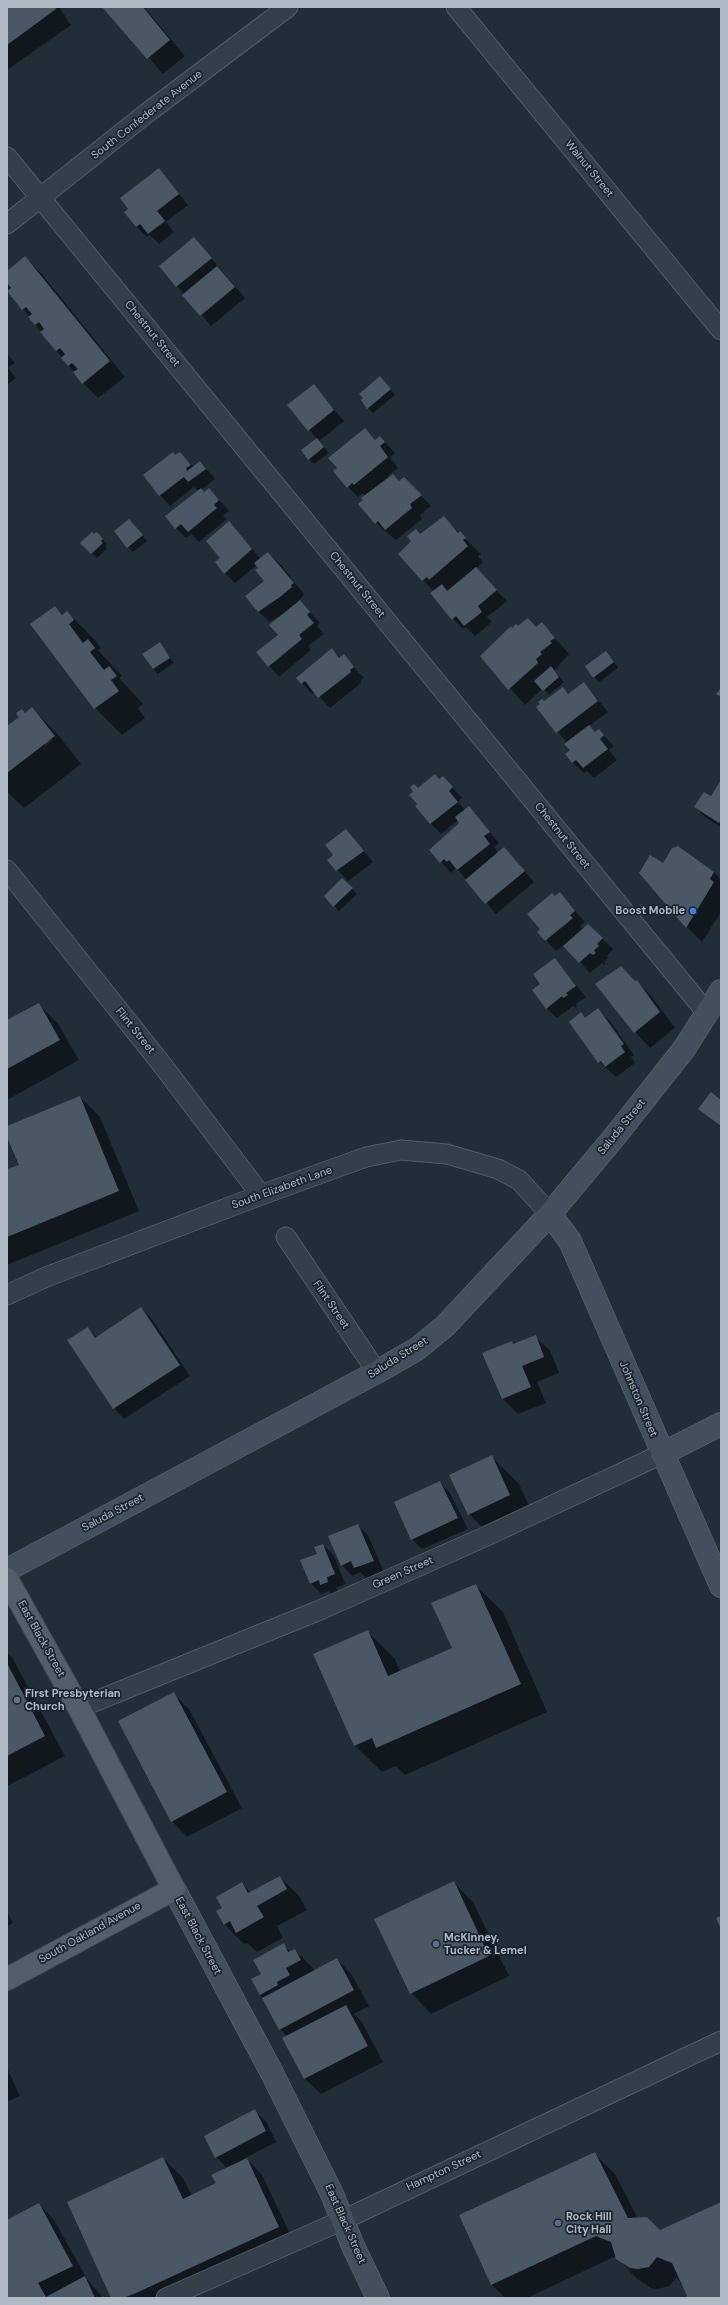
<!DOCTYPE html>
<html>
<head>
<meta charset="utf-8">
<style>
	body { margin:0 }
	#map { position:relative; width:728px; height:2305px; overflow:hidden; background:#212e38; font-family:"DM Sans",sans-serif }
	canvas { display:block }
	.frame { position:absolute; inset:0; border:8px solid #afbac5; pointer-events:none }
</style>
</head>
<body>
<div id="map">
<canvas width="728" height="2305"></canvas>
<div class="frame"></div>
</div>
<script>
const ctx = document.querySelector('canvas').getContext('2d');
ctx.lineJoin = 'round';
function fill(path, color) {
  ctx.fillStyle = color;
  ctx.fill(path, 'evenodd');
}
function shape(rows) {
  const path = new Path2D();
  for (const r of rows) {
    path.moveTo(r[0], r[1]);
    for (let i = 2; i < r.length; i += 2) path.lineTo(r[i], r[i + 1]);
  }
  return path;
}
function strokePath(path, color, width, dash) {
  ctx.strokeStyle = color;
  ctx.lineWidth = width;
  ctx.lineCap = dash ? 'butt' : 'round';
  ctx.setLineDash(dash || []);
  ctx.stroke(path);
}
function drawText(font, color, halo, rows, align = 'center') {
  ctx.font = font + ' "DM Sans",sans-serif';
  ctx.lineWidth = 3.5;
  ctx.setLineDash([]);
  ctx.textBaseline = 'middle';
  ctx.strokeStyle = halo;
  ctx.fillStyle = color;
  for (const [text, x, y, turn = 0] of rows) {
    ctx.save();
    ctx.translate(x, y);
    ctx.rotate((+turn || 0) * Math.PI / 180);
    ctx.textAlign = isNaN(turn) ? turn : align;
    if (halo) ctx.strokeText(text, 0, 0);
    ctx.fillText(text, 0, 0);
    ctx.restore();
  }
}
fill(shape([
	[8,7,59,7,71,25,7,70],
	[105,7,144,7,185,56,163,74],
	[159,170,188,205,166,222,174,232,159,244,150,235,147,237,136,226,129,209],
	[194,238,245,298,211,326,160,266],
	[25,257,41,273,125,377,98,398,83,383,7,289,7,272],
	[7,353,15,363,8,368,16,378,7,385],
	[385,382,395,395,373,413,368,408],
	[314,386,344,421,319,441,329,453,314,464,309,459,317,439,289,406],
	[365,429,376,441,380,437,395,453,390,457,398,468,387,477,399,482,404,478,431,506,420,515,422,519,396,540,376,523,364,500,365,496,363,493,358,497,348,487],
	[180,453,194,467,200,462,210,473,215,479,201,490,204,493,209,489,229,511,223,516,227,519,199,542,191,534,186,538,176,528,199,491,194,487,170,506,160,495,175,457],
	[444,518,481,554,478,556,483,562,475,569,507,601,487,617,492,622,475,636,466,627,463,629,453,619,434,592,400,554],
	[229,522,261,559,268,553,279,563,304,594,299,601,320,623,317,626,324,634,308,646,311,650,279,677,257,652,279,635,285,613,269,622,258,611,265,581,257,565,235,583,225,573,221,558],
	[134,525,147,541,133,552,128,547],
	[97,533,107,544,105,546,107,549,97,558,82,543],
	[55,607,63,615,67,612,94,639,101,648,98,650,122,676,119,678,143,704,138,708,145,718,122,735,95,708],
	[542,623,569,654,554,671,564,682,549,695,543,688,525,705,482,656,511,627,536,628],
	[160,644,174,663,158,674,153,669],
	[332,650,341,658,343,656,364,678,360,681,361,683,330,708,315,692,312,694,302,683],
	[611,657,618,668,599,682,594,677],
	[584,683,608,712,589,726,596,733,599,730,609,741,614,746,609,750,617,760,594,778,587,771,584,773,573,763,566,754,571,751,567,743,538,707,542,701,544,703,563,688,569,694],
	[32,708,59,736,81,764,24,808,7,792,7,728],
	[51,738,53,739,45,746,45,743],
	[443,777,462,798,458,802,465,810,469,807,499,843,494,847,499,853,504,848,534,882,496,914,459,871,455,869,451,873,441,862,461,823,458,820,441,834,431,824,410,795,418,789],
	[721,782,721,827,706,818,695,807,711,797],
	[346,830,373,862,348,881,329,860,335,855],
	[663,865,714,872,721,880,721,912,702,942,687,927],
	[342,879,357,894,339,911,325,896],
	[560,893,585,922,580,926,583,930,588,925,613,949,607,956,608,958,604,962,606,964,604,965,602,963,590,973,564,945,556,951,538,932,542,929,555,897],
	[555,959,586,997,576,1004,577,1006,575,1008,573,1006,557,1018,546,1008,541,984],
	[637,981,652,997,675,1028,650,1048,635,1032],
	[38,1004,58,1024,79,1060,7,1100,7,1021],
	[598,1010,609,1020,634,1055,631,1057,635,1063,616,1077,599,1062,570,1022,581,1014,586,1019],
	[80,1097,100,1117,139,1211,7,1265,7,1171,20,1165,7,1134,7,1127],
	[141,1308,152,1319,190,1376,124,1419,114,1408,88,1328,97,1338],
	[535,1336,551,1352,559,1373,537,1382,546,1403,518,1414,503,1399,484,1354,512,1342,515,1345],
	[492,1457,519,1484,537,1523,496,1542,469,1514],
	[440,1482,450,1493,468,1529,422,1549,412,1539],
	[357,1525,368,1535,384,1572,372,1577,366,1578,360,1572,352,1576,342,1565],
	[323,1545,334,1555,345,1584,336,1588,338,1592,332,1595,328,1591,321,1594,311,1583,318,1554],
	[475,1585,503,1612,547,1712,405,1775,396,1766,382,1772,354,1745,367,1631,395,1659,400,1671,453,1648],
	[7,1652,13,1659,65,1756,7,1786],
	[173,1693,189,1709,242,1808,187,1837,172,1821],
	[280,1877,300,1897,307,1910,277,1926,283,1938,257,1952,247,1943,244,1944,224,1924,242,1883,251,1893],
	[453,1882,473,1902,509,1976,431,2014,411,1993],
	[7,1911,13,1923,7,1926],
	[283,1945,291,1952,295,1950,315,1970,337,1959,352,1975,369,2006,354,2014,362,2022,383,2062,321,2094,305,2079,284,2038,287,2036,280,2029,252,1980,262,1974],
	[7,2068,20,2096,7,2102],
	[255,2111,266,2121,276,2142,240,2161,240,2162,247,2159,262,2175,294,2242,188,2298,112,2298,163,2158,183,2178,192,2196,217,2184,227,2168,216,2157],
	[595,2154,615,2174,638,2219,660,2231,721,2204,721,2298,689,2298,677,2277,669,2286,658,2289,651,2288,637,2279,616,2256,527,2298,505,2298,492,2285,460,2215],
	[39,2204,54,2220,87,2279,103,2298,7,2298,7,2221]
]), '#0007');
fill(shape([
	[7,7,55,7,56,9,7,45],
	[102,7,143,7,170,40,147,59],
	[159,168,179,194,157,211,165,221,148,234,140,224,136,227,124,212,128,209,120,198],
	[194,237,212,258,176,287,159,266],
	[25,256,110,361,82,384,73,372,78,369,72,363,68,366,61,358,65,354,60,348,56,351,40,332,44,329,39,322,35,325,28,317,32,314,26,307,22,310,7,291,11,288,7,283,7,271],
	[217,266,235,287,200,316,182,295],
	[380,376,391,389,367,409,361,400,363,398,359,394],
	[314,384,334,410,308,431,287,405],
	[365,428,375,440,380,436,385,442,380,446,388,457,354,485,352,483,347,488,333,471,337,468,328,458],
	[317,438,324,447,308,460,301,450],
	[173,452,175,455,180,452,191,465,186,468,187,471,200,461,206,469,188,482,184,477,159,496,143,475],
	[393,474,399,481,404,477,422,495,410,504,412,508,385,530,378,521,375,524,358,504,363,500,361,498],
	[201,488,204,492,209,488,219,500,214,505,217,508,188,532,181,524,175,529,165,516],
	[444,516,458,533,460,531,466,538,463,540,468,546,429,580,427,577,422,581,398,554,411,541,407,536,416,529,420,534],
	[129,519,143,535,127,548,114,531],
	[229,521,252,549,224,574,215,562,220,558,206,541],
	[92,532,94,534,97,532,103,539,101,541,103,543,91,554,80,543],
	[268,552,294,583,291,585,292,587,280,597,258,612,245,596,264,581,255,570,258,568,254,563],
	[476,567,497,590,478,606,482,612,464,626,456,616,452,620,430,593,442,584,447,591],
	[300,600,310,612,307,615,314,623,299,635,302,639,268,667,256,652,278,635,269,625],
	[55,606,62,615,67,611,74,620,69,624,83,643,88,639,95,648,90,652,104,670,109,666,117,676,111,680,119,691,94,709,30,624],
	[528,618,536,627,542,622,555,638,550,641,552,643,540,652,542,654,536,659,538,663,508,690,480,656,511,626,512,628,516,624,518,626],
	[160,642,170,658,153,669,142,654],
	[332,648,339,658,344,654,354,667,350,670,351,672,318,698,305,681,301,684,296,678],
	[606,651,614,662,593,678,585,666],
	[551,666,559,677,543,691,534,681],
	[584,682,598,701,556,733,536,707,540,704,538,702,542,699,544,701,563,687,568,694],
	[721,688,721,697,716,694],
	[32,707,55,736,7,773,7,726,19,717,16,713,22,709,25,713],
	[589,725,595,732,599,729,604,735,600,739,608,749,583,768,576,760,572,763,565,754,570,750,564,744],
	[435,774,439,779,443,776,453,787,449,791,458,802,430,824,415,806,417,804,409,795,413,792,410,787,414,784,418,788],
	[721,780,721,820,719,823,694,807,704,792,711,796],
	[469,806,490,832,484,836,490,844,457,870,449,860,447,862,444,859,440,863,429,850,459,823,455,817],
	[346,829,364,851,336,871,327,860,333,855,325,845],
	[678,846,714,872,710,879,714,882,686,928,639,873,650,855,663,863,672,848],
	[504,847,525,871,485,904,465,880],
	[342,878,353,888,333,907,324,896],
	[560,892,575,911,570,915,573,918,545,941,537,932,540,929,527,914,552,893,555,896],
	[588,924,603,938,597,944,599,946,594,950,596,953,593,955,590,953,579,963,563,946],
	[555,958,576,986,566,993,568,995,563,998,562,996,546,1009,532,990,540,984,533,974],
	[621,966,635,981,637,980,660,1012,634,1033,595,984],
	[39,1003,60,1040,7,1069,7,1020],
	[598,1008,624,1044,621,1046,625,1052,605,1067,601,1061,598,1063,569,1022,581,1012,585,1018],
	[711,1092,721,1100,721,1126,698,1109],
	[80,1096,119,1191,7,1237,7,1169,19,1165,7,1137,7,1126],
	[141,1307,180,1365,113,1409,67,1340,88,1327,95,1338],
	[536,1335,544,1357,522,1366,531,1387,502,1399,482,1353,512,1341,513,1344],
	[492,1455,510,1495,468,1515,449,1475],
	[440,1481,458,1518,411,1540,394,1502],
	[358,1524,374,1561,354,1568,351,1561,341,1566,328,1536],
	[323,1544,335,1574,327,1577,328,1582,320,1585,319,1580,310,1584,300,1560,317,1554,314,1547],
	[476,1584,521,1684,376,1748,372,1738,354,1746,313,1654,368,1630,388,1676,452,1648,431,1603],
	[7,1663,45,1736,7,1756],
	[174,1692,227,1792,171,1822,118,1721],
	[280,1876,287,1889,257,1906,264,1917,236,1933,230,1921,224,1925,216,1911,222,1908,216,1897,242,1882,248,1893],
	[454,1881,489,1956,410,1994,374,1919],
	[721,1916,721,1929,716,1918],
	[284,1943,288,1952,295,1949,301,1960,286,1968,290,1975,277,1982,278,1985,260,1995,251,1979,261,1974,253,1960],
	[337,1958,354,1990,279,2030,262,1998],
	[346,2005,368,2046,304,2079,282,2038],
	[255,2109,266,2131,215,2158,204,2136],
	[595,2152,628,2218,647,2217,660,2230,721,2202,721,2298,688,2298,672,2263,657,2257,649,2267,638,2269,630,2268,616,2259,611,2242,596,2236,491,2285,459,2215],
	[163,2157,183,2199,216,2183,211,2175,247,2158,279,2227,136,2293,123,2298,111,2298,67,2202],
	[39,2203,73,2266,38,2283,46,2297,85,2276,95,2298,7,2298,7,2220]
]), '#495864');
const street = shape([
	[456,7,721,330],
	[7,157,707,1013],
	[7,224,147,113,288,7],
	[7,870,160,1062,261,1195],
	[286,1237,377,1372],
	[7,1295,46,1277,261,1195,366,1157,401,1150,447,1154,498,1169,519,1180,550,1214],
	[79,1708,320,1610,480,1539,662,1454],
	[166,2298,343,2220,721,2041]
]);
const secondary = shape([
	[550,1214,570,1241,721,1586],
	[662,1454,721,1424],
	[7,1570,377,1372,417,1349,445,1326,550,1214,616,1135,684,1049,721,991],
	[174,1889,272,2073,332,2194,353,2246,378,2298]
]);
const primary = shape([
	[7,1579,79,1708,174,1889,7,1979]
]);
strokePath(street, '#525d66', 21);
strokePath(secondary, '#525d66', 24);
strokePath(primary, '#414b55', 24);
strokePath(street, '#343f49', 19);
strokePath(secondary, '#424f5c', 22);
strokePath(primary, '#525f69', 22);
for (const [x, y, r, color] of [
	[693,911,4,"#3f7fe0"],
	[17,1700,4,"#6b7280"],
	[436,1944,4,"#5c6f8a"],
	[558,2223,4,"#5c6f8a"]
]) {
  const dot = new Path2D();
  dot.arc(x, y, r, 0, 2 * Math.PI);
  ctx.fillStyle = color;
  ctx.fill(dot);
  strokePath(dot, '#1a242d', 1.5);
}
drawText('11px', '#afbac5', '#1a242d', [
	["South Confederate Avenue",147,115,-38],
	["Walnut Street",589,169,51],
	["Chestnut Street",152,334,51],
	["Chestnut Street",357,585,51],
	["Chestnut Street",562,836,51],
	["Flint Street",135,1031,51],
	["Saluda Street",622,1127,-51],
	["South Elizabeth Lane",282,1188,-20],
	["Flint Street",331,1305,56],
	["Saluda Street",398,1358,-32],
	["Johnston Street",638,1399,67],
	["Saluda Street",113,1513,-28],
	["Green Street",403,1573,-24],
	["East Black Street",41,1639,61],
	["South Oakland Avenue",90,1933,-29],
	["East Black Street",198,1936,62],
	["Hampton Street",444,2171,-25],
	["East Black Street",345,2224,66]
]);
drawText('bold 11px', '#afbac5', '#1a242d', [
	["Boost Mobile",685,911,"right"],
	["First Presbyterian",25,1694],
	["Church",25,1707],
	["McKinney,",444,1938],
	["Tucker & Lemel",444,1951],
	["Rock Hill",566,2217],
	["City Hall",566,2230]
], 'left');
</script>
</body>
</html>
